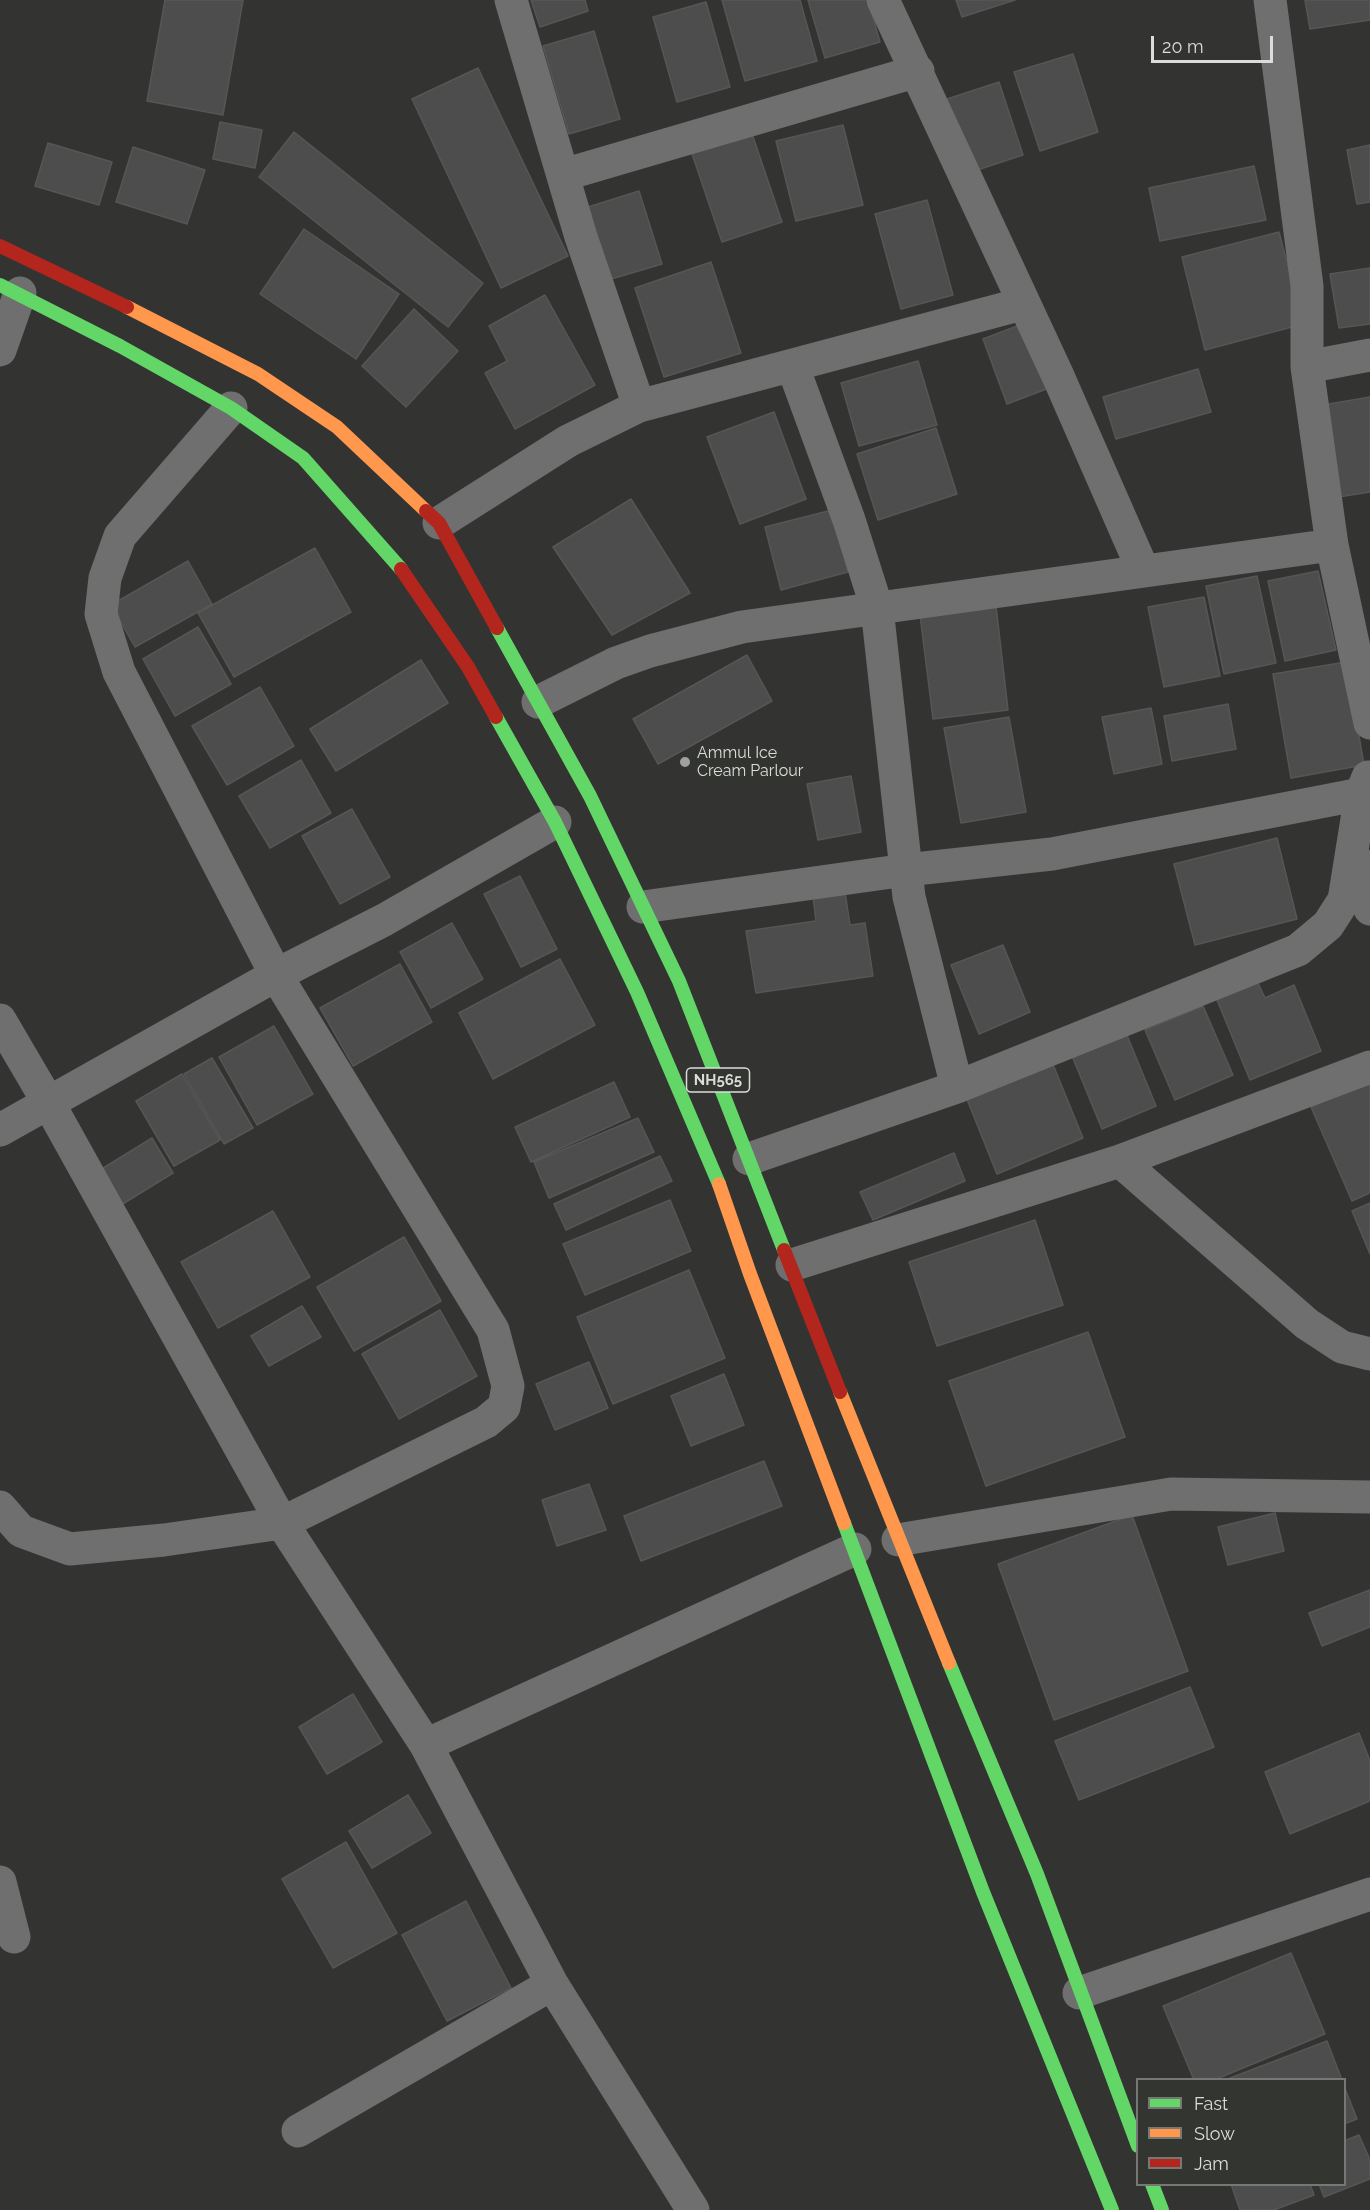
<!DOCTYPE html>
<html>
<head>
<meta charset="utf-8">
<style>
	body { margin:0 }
	#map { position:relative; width:1370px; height:2210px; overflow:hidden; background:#333432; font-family:Raleway,sans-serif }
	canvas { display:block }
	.legend { position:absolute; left:1136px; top:2078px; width:210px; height:108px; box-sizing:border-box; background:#333531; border:2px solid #777875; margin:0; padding:8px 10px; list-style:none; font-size:18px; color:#dcdddb }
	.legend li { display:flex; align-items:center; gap:12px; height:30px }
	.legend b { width:30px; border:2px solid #777875 }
	.scale { position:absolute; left:1151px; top:36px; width:122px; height:27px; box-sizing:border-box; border:3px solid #dcdddb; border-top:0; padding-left:8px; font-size:18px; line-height:21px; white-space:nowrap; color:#dcdddb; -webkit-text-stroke:4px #333531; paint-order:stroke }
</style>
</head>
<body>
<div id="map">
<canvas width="1370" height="2210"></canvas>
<ul class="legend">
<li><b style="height:8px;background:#63d668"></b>Fast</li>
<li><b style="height:8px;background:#ff974d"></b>Slow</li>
<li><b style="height:8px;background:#b3261e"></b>Jam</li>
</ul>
<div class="scale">20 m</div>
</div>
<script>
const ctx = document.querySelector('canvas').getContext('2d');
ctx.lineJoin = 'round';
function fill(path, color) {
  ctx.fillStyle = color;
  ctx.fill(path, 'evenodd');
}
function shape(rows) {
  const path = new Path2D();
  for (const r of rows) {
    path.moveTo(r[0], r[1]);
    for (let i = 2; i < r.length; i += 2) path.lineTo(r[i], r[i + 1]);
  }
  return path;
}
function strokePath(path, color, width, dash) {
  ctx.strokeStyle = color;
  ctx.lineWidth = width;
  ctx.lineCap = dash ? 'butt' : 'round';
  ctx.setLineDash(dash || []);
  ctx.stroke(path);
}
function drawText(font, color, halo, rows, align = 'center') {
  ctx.font = font + ' Raleway,sans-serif';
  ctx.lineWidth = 4.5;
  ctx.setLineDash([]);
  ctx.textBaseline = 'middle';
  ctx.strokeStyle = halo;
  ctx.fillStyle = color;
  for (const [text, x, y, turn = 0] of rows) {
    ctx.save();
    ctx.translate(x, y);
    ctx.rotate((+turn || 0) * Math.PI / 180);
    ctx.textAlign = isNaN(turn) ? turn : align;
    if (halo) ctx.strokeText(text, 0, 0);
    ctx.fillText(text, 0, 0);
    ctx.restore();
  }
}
const building = shape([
	[165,0,243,0,223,115,147,101,165,0],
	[531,0,585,0,588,11,540,27,531,0],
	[722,0,800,0,817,61,745,81,722,0],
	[808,0,868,0,880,42,825,58,808,0],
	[956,0,1015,0,962,17,956,0],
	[1305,0,1370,0,1370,20,1310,29,1305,0],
	[706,2,730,87,677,102,653,17,706,2],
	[594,31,620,119,569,134,543,46,594,31],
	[1073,54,1098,132,1040,151,1014,72,1073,54],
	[478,68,568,256,501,288,412,99,478,68],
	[999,82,1023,155,968,173,944,100,999,82],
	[220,122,262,130,255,168,213,159,220,122],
	[843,125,863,205,796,221,776,141,843,125],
	[750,128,782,222,722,242,690,148,750,128],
	[294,132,483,283,448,327,259,177,294,132],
	[48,143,112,162,99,205,35,186,48,143],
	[1370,145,1370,202,1357,204,1347,150,1370,145],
	[133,147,205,170,187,224,116,202,133,147],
	[1254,166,1266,220,1160,241,1149,188,1254,166],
	[639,191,662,264,608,280,585,208,639,191],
	[927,200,953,295,901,309,875,214,927,200],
	[304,229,399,294,356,359,260,294,304,229],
	[1279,232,1303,324,1205,350,1182,257,1279,232],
	[711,262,741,353,664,377,635,288,711,262],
	[1370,268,1370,324,1339,328,1330,274,1370,268],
	[545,295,595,385,515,429,485,373,507,361,489,326,545,295],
	[414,309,458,351,406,407,362,366,414,309],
	[1025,323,1049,388,1007,404,983,339,1025,323],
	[918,361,937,425,859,446,841,383,918,361],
	[1198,369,1211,412,1116,439,1103,397,1198,369],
	[1370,397,1370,492,1332,498,1317,406,1370,397],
	[774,412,806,499,740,524,707,437,774,412],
	[936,428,957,494,878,520,857,454,936,428],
	[631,499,690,593,612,635,553,547,631,499],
	[832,510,848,572,781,590,765,527,832,510],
	[315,548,351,612,234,677,198,613,315,548],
	[188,561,212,604,135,647,111,605,188,561],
	[1318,571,1336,650,1285,661,1268,581,1318,571],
	[1257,576,1276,663,1224,674,1206,586,1257,576],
	[1204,597,1220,676,1164,687,1148,607,1204,597],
	[996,606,1008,710,933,719,920,615,996,606],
	[198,627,231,684,175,716,143,659,198,627],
	[747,655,772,701,658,764,633,719,747,655],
	[421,660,448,703,336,771,310,729,421,660],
	[1346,662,1364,765,1291,778,1273,674,1346,662],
	[260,687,294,746,227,785,192,726,260,687],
	[1228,704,1236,749,1172,761,1164,716,1228,704],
	[1151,708,1162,764,1114,774,1102,717,1151,708],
	[1009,717,1026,812,961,823,944,728,1009,717],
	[301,760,331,813,270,848,239,796,301,760],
	[851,776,861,832,818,840,807,784,851,776],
	[352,809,390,877,340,904,302,836,352,809],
	[1277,838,1297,919,1195,945,1174,864,1277,838],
	[520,876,557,949,521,967,484,894,520,876],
	[845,892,850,925,865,923,873,976,756,993,746,931,816,921,813,897,845,892],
	[452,923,483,979,431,1008,400,952,452,923],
	[1003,945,1030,1012,979,1034,951,965,1003,945],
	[560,959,595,1025,493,1079,459,1013,560,959],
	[400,964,432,1022,353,1066,320,1008,400,964],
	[1256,979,1265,998,1294,985,1321,1051,1250,1080,1215,995,1256,979],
	[1203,1006,1233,1075,1175,1100,1145,1030,1203,1006],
	[274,1026,313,1094,257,1125,219,1057,274,1026],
	[1124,1028,1156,1106,1102,1129,1070,1051,1124,1028],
	[212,1058,253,1128,224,1144,184,1074,212,1058],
	[1052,1062,1083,1138,997,1174,966,1097,1052,1062],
	[182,1074,220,1140,174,1166,136,1101,182,1074],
	[614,1082,630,1117,531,1162,515,1127,614,1082],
	[1370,1082,1370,1193,1352,1201,1311,1107,1370,1082],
	[638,1118,654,1152,549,1198,534,1162,638,1118],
	[152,1138,173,1173,121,1205,100,1170,152,1138],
	[954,1153,965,1181,873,1220,860,1192,954,1153],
	[660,1156,672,1181,566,1230,554,1204,660,1156],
	[670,1200,691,1251,585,1295,563,1244,670,1200],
	[1370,1203,1370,1254,1352,1211,1370,1203],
	[273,1211,310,1277,218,1328,181,1262,273,1211],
	[1035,1220,1063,1305,937,1346,909,1262,1035,1220],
	[404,1237,441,1301,354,1351,317,1287,404,1237],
	[689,1270,725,1358,613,1404,577,1317,689,1270],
	[302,1306,321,1337,269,1366,251,1336,302,1306],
	[440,1310,477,1376,399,1419,362,1354,440,1310],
	[1088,1332,1125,1437,986,1486,949,1381,1088,1332],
	[589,1362,608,1408,555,1430,536,1384,589,1362],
	[724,1374,744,1425,691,1446,671,1396,724,1374],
	[764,1461,782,1506,641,1561,624,1516,764,1461],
	[589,1484,606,1530,557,1546,542,1500,589,1484],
	[1275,1513,1284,1551,1228,1565,1218,1527,1275,1513],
	[1132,1515,1188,1671,1054,1720,998,1564,1132,1515],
	[1370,1590,1370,1627,1322,1646,1309,1613,1370,1590],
	[1190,1687,1214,1747,1079,1800,1055,1741,1190,1687],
	[353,1694,382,1742,327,1774,299,1727,353,1694],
	[1359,1733,1370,1761,1370,1801,1290,1834,1265,1772,1359,1733],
	[408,1795,431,1833,372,1868,349,1831,408,1795],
	[346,1842,397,1933,333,1968,282,1879,346,1842],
	[466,1901,511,1988,447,2021,402,1935,466,1901],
	[1291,1953,1325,2034,1214,2080,1194,2080,1163,2006,1291,1953],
	[1327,2041,1342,2080,1225,2080,1327,2041],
	[1344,2086,1357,2119,1344,2124,1344,2086],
	[1359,2135,1370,2160,1370,2179,1324,2197,1319,2184,1344,2184,1344,2141,1359,2135],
	[1231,2184,1310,2184,1314,2195,1274,2210,1240,2210,1231,2184]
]);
fill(building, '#4c4d4c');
strokePath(building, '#565755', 1.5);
strokePath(shape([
	[511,0,581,237,639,406],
	[883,0,1058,376,1143,570],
	[1270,0,1307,286,1307,367,1332,545,1370,723],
	[563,175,918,71],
	[0,350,20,293],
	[793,367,849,520,877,608,909,897,957,1087],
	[1307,367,1370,355],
	[439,523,568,441,639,406,1022,304],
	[538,702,616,663,650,651,742,627,1332,545],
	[1355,858,1370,909],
	[643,907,906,870,1052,854,1361,794,1368,777],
	[0,1020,48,1102,282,1523,426,1745,552,1984,693,2210],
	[0,1130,276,975,384,920,555,822],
	[749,1159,957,1087,1298,950,1328,925,1344,900,1361,794,1370,792],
	[1120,1161,1370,1067],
	[792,1265,1120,1161,1307,1324,1342,1347,1370,1354],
	[0,1507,21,1531,70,1549,164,1540,282,1523,486,1422,504,1407,508,1386,493,1330,276,975,119,672,101,614,105,578,120,536,231,408],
	[898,1540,1171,1494,1370,1497],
	[426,1745,855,1549],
	[0,1882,14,1937],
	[1079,1993,1370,1894],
	[298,2131,552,1984]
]), '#6e6f6e', 33);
strokePath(shape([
	[0,285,120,346,231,408,303,458,401,569],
	[497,628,590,796,679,981,784,1250],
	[496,717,555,822,637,992,719,1184],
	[844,1523,983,1892,1112,2210],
	[949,1663,1037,1874,1138,2146],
	[1152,2184,1162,2210]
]), '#63d668', 14);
strokePath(shape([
	[127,307,258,374,337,427,426,511],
	[719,1184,750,1274,844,1523],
	[840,1392,949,1663]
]), '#ff974d', 14);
strokePath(shape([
	[0,246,127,307],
	[426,511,439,523,497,628],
	[401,569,468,667,496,717],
	[784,1250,840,1392]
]), '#b3261e', 14);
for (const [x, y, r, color] of [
	[685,762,6,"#a1a2a0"]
]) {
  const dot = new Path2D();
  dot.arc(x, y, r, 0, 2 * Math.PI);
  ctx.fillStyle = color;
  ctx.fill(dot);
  strokePath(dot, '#333531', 2);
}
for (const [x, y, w] of [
	[718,1080,63]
]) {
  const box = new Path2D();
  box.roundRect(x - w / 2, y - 12, w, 24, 4.5);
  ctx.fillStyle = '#333531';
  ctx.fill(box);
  strokePath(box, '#dcdddb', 1.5);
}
drawText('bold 15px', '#dcdddb', null, [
	["NH565",718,1080]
]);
drawText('16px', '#dcdddb', '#333531', [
	["Ammul Ice",697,753],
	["Cream Parlour",697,771]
], 'left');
</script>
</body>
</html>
